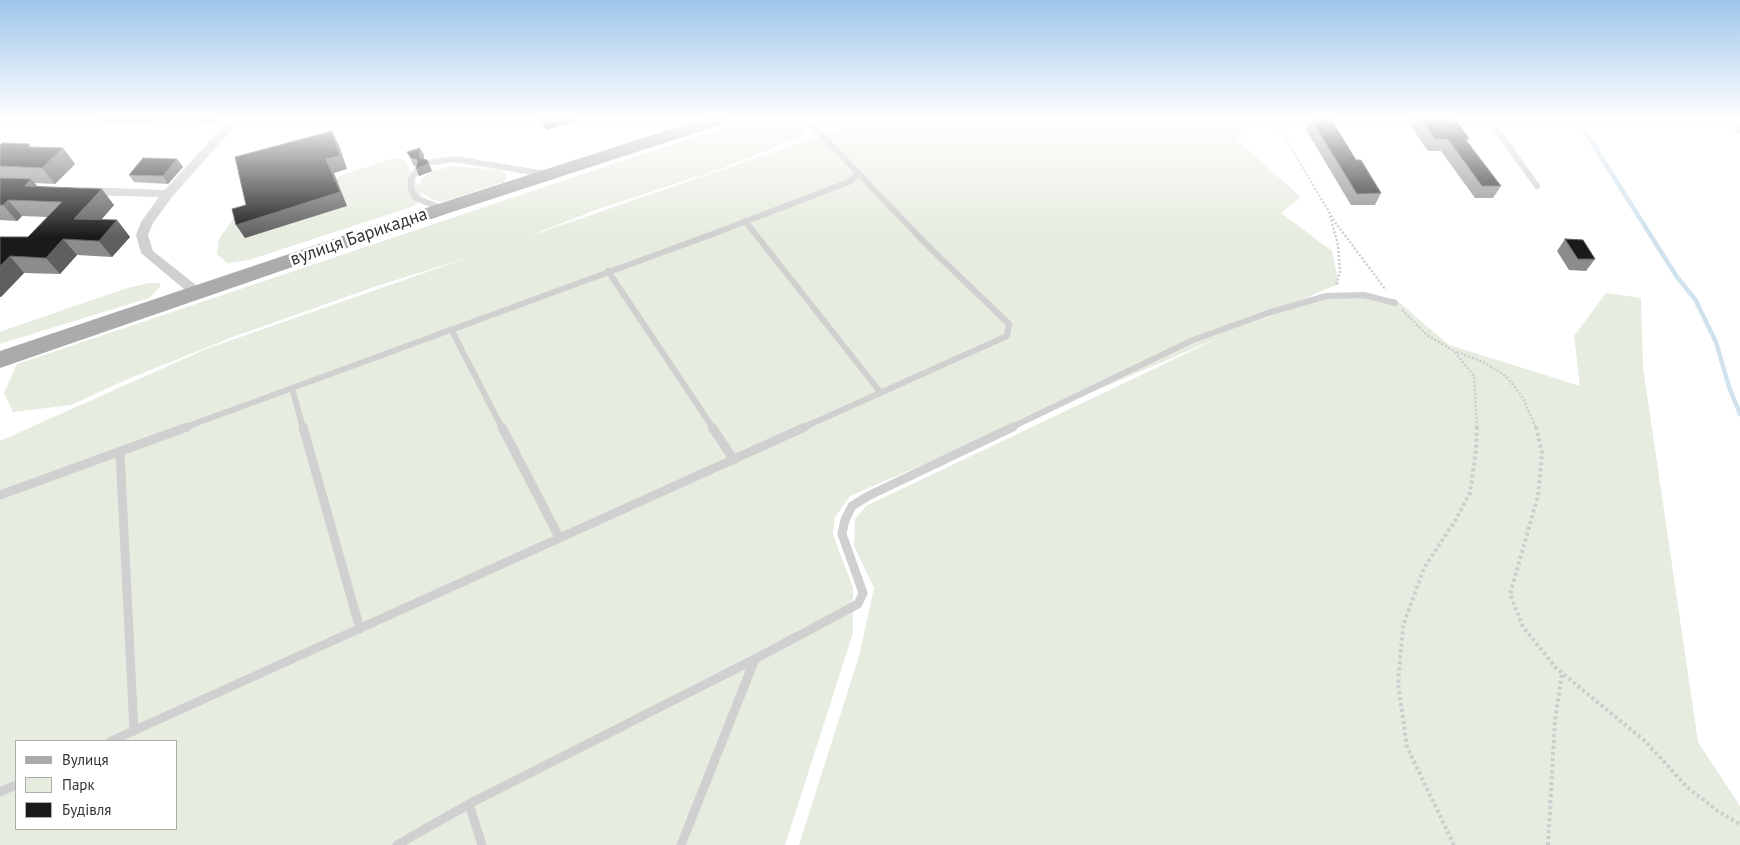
<!DOCTYPE html>
<html>
<head>
<meta charset="utf-8">
<style>
	body { margin:0 }
	#map { position:relative; width:1740px; height:845px; overflow:hidden; background:#fff; font-family:"PT Sans",sans-serif }
	canvas { display:block }
	.legend { position:absolute; left:15px; top:740px; width:162px; height:90px; box-sizing:border-box; background:#fff; border:1px solid #adadad; margin:0; padding:6px 9px; list-style:none; font-size:15px; color:#333 }
	.legend li { display:flex; align-items:center; gap:10px; height:25px }
	.legend b { width:25px; border:1px solid #adadad }
</style>
</head>
<body>
<div id="map">
<canvas width="1740" height="845"></canvas>
<ul class="legend">
<li><b style="height:6px;background:#ababab"></b>Вулиця</li>
<li><b style="height:14px;background:#e6ecdf"></b>Парк</li>
<li><b style="height:14px;background:#1a1a1a"></b>Будівля</li>
</ul>
</div>
<script>
const ctx = document.querySelector('canvas').getContext('2d');
ctx.lineJoin = 'round';
function fill(path, color) {
  ctx.fillStyle = color;
  ctx.fill(path, 'evenodd');
}
function shape(rows) {
  const path = new Path2D();
  for (const r of rows) {
    path.moveTo(r[0], r[1]);
    for (let i = 2; i < r.length; i += 2) path.lineTo(r[i], r[i + 1]);
  }
  return path;
}
function strokePath(path, color, width, dash) {
  ctx.strokeStyle = color;
  ctx.lineWidth = width;
  ctx.lineCap = dash ? 'butt' : 'round';
  ctx.setLineDash(dash || []);
  ctx.stroke(path);
}
function drawText(font, color, halo, rows, align = 'center') {
  ctx.font = font + ' "PT Sans",sans-serif';
  ctx.lineWidth = 5;
  ctx.setLineDash([]);
  ctx.textBaseline = 'middle';
  ctx.strokeStyle = halo;
  ctx.fillStyle = color;
  for (const [text, x, y, turn = 0] of rows) {
    ctx.save();
    ctx.translate(x, y);
    ctx.rotate((+turn || 0) * Math.PI / 180);
    ctx.textAlign = isNaN(turn) ? turn : align;
    if (halo) ctx.strokeText(text, 0, 0);
    ctx.fillText(text, 0, 0);
    ctx.restore();
  }
}
fill(shape([
	[747,119,797,119,804,135,715,171,601,208,524,238,869,119,1245,119,1237,140,1301,197,1281,213,1332,251,1339,284,1319,292,1252,324,1322,294,1395,299,1449,345,1580,386,1574,336,1606,293,1641,298,1643,367,1698,742,1740,806,1740,845,799,845,859,656,874,588,854,546,855,519,866,506,1223,336,850,496,835,517,833,535,853,587,853,633,785,845,0,845,0,441,206,349,470,257,374,287,233,337,128,379,71,405,13,412,4,393,17,364],
	[16,741,176,741,176,829,16,829],
	[390,159,405,159,419,187,422,179,430,172,451,166,499,170,506,174,506,179,504,182,442,202,433,200,421,192,421,199,414,206,249,260,227,263,217,254,219,239,239,210],
	[148,283,160,283,160,287,149,298,0,344,0,332,8,329,124,289]
]), '#e6ecdf');
strokePath(shape([
	[1577,119,1677,277,1695,299,1716,342,1729,387,1740,414]
]), '#cfe2ee', 4.5);
strokePath(shape([
	[1274,119,1335,222,1386,290],
	[827,128,856,119],
	[1330,216,1338,245,1340,272,1336,285],
	[1402,310,1427,335,1454,351,1474,376,1477,428],
	[1457,352,1483,362,1506,376,1523,398,1536,428]
]), '#cdcdcd', 2.5, [2, 2]);
strokePath(shape([
	[1536,427,1542,453,1538,496,1510,594,1523,627,1556,668,1646,742,1687,787,1719,812,1740,824],
	[1454,845,1407,747,1398,683,1403,626,1424,568,1455,521,1470,493,1476,450,1477,427],
	[1548,845,1555,720,1562,674]
]), '#cdcdcd', 4, [3, 3]);
strokePath(shape([
	[1489,119,1537,186],
	[1730,119,1740,131],
	[428,163,455,159,545,174],
	[417,170,411,179,411,190,416,198,436,206,439,210],
	[745,221,881,393],
	[608,271,713,428],
	[451,329,502,428],
	[292,388,303,428],
	[183,428,710,235,849,182,859,173],
	[802,428,1007,336,1009,324,930,248,806,119],
	[1010,428,1193,340,1268,313,1326,296,1364,295,1395,303]
]), '#d0d0d0', 6);
strokePath(shape([
	[303,427,360,629],
	[502,427,559,537],
	[712,427,734,460],
	[120,453,134,731],
	[0,495,187,427],
	[111,741,805,427],
	[0,792,16,785],
	[469,804,482,845],
	[397,845,469,804,755,659,858,604,863,593,842,534,845,520,852,506,868,496,1013,427],
	[681,845,755,659]
]), '#d0d0d0', 9);
fill(shape([
	[230,119,241,119,172,197,153,223,148,235,153,251,201,289,203,292,196,297,191,295,141,253,136,235,141,222,159,197,85,195,79,191,85,187,165,190,230,119]
]), '#d0d0d0');
fill(shape([
	[702,119,729,119,726,123,446,214,0,368,0,351,432,206,702,119]
]), '#ababab');
fill(shape([
	[92,119,217,119,213,124,195,123,194,121,150,121,147,124,94,122],
	[539,119,581,119,546,130],
	[1310,119,1331,119,1356,160,1381,193,1375,205,1351,205,1306,130],
	[1406,119,1455,119,1469,138,1468,142,1501,186,1493,198,1475,198,1441,151,1428,151],
	[0,145,63,148,75,164,55,184,35,183,37,186,114,205,101,220,117,220,130,237,112,257,77,255,60,274,24,273,1,297,0,297,0,237,28,237,48,217,22,216,17,221,0,220],
	[407,152,424,155,424,159,429,164,432,171,419,176,416,168,416,166,414,166],
	[177,159,183,167,168,184,134,182,129,175],
	[1565,239,1595,259,1586,271,1569,270,1557,251]
]), '#8c8c8c');
fill(shape([
	[143,119,149,119,150,121,147,124],
	[210,119,217,119,213,124],
	[542,119,581,119,546,130],
	[332,131,339,145,347,169,334,173,347,206,245,238,236,225,326,159],
	[63,148,75,164,55,184,42,168],
	[420,148,424,155,424,165,429,164,432,171,419,176,416,168,420,158],
	[177,159,183,167,168,184,163,176],
	[31,179,45,195,25,186],
	[102,189,114,205,88,235,74,219],
	[8,200,22,216,17,221,3,205],
	[117,220,130,237,112,257,99,241],
	[63,239,77,255,60,274,46,258],
	[10,256,24,273,1,297,0,296,0,266]
]), '#5f5f5f');
const building = shape([
	[1311,119,1331,119,1356,160,1361,160,1381,193,1357,194,1311,119],
	[1420,119,1455,119,1469,138,1465,139,1501,186,1482,186,1448,139,1435,139,1420,119],
	[332,131,340,156,326,159,340,192,236,225,232,209,246,205,235,157,332,131],
	[2,143,30,144,28,147,63,148,42,168,0,166,0,145,2,143],
	[420,148,420,158,427,160,429,164,416,168,418,160,411,158,407,152,420,148],
	[143,158,177,159,163,176,129,175,143,158],
	[0,178,31,179,25,186,102,189,74,219,117,220,99,241,63,239,46,258,10,256,0,266,0,237,28,237,62,202,8,200,3,205,0,205,0,178],
	[1565,239,1583,240,1595,259,1578,259,1565,239]
]);
fill(building, '#1a1a1a');
strokePath(building, '#5f5f5f', 1);
const sky = ctx.createLinearGradient(0, 0, 0, 237);
sky.addColorStop(0, '#9ec6ea');
sky.addColorStop(0.5, '#fff');
sky.addColorStop(1, '#ffffff00');
ctx.fillStyle = sky;
ctx.fillRect(0, 0, 1740, 237);
drawText('18px', '#333', '#fff', [
	["вулиця Барикадна",359,237,-19]
]);
</script>
</body>
</html>
